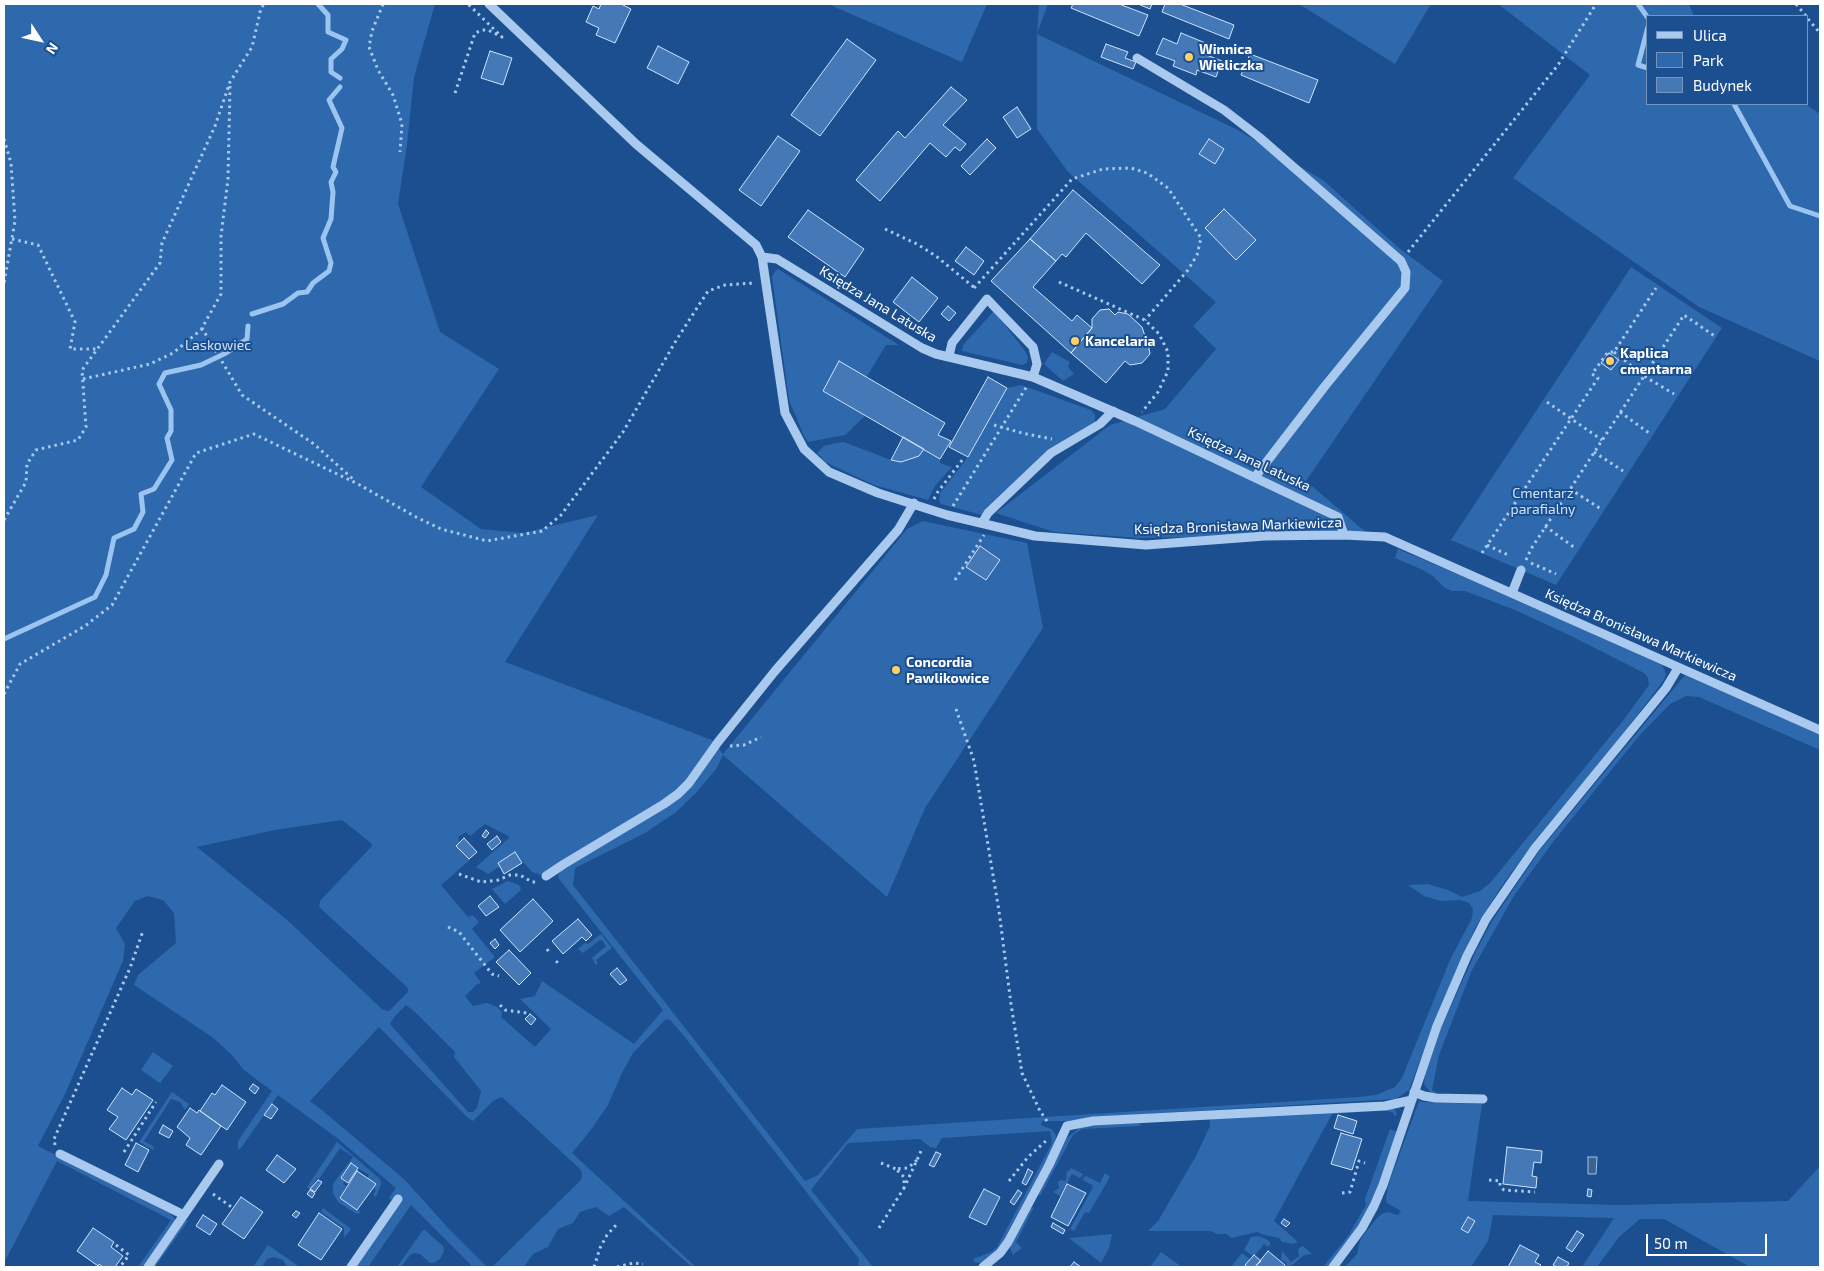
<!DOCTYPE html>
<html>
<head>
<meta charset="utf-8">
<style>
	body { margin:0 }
	#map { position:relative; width:1824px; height:1271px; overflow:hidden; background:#1b4f8f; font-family:"Exo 2",sans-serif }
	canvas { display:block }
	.frame { position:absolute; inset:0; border:5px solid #fff; pointer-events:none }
	.legend { position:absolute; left:1646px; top:15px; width:162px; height:90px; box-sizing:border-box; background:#1b4f8f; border:1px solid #7695bc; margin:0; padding:6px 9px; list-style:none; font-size:15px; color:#fff }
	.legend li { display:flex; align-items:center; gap:10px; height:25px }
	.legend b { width:25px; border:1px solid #7695bc }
	.north { position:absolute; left:15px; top:15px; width:50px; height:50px; -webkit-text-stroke:4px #1b4f8f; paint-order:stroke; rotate:125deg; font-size:14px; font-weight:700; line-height:20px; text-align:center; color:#fff }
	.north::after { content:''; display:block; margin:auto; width:18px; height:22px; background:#fff; clip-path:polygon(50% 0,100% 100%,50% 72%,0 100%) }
	.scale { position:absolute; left:1646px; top:1234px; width:121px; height:22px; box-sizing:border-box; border:2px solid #fff; border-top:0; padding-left:6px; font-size:15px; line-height:18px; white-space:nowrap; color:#fff; -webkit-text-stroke:4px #1b4f8f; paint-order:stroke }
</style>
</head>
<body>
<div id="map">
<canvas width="1824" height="1271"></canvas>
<div class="frame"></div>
<ul class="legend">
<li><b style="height:6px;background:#a9c9ee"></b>Ulica</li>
<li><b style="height:14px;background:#2e69ad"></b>Park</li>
<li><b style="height:14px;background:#4478b7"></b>Budynek</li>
</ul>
<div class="north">N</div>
<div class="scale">50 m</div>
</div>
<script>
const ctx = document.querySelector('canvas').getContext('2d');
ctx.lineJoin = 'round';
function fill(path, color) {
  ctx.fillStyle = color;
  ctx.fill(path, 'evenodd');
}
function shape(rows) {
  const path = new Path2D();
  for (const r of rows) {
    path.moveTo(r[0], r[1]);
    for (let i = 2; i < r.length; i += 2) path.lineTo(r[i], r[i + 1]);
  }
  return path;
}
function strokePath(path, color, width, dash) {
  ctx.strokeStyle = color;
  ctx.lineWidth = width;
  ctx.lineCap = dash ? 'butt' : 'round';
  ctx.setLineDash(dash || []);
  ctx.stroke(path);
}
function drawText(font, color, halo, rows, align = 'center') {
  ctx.font = font + ' "Exo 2",sans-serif';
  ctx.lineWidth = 4;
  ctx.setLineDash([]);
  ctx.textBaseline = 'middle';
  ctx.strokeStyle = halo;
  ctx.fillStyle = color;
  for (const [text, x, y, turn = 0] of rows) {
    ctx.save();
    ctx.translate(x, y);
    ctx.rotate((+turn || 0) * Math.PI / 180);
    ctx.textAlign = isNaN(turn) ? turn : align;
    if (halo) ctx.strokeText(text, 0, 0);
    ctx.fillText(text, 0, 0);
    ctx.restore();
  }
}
fill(shape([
	[4,4,435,4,414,77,407,145,398,204,440,332,499,369,421,487,481,529,523,533,598,515,505,662,712,740,723,754,907,529,923,521,1027,543,1043,628,925,808,887,897,723,755,717,768,696,793,675,813,645,833,575,868,573,885,805,1181,818,1175,857,1129,1359,1097,1376,1095,1395,1087,1402,1078,1450,960,1472,918,1473,909,1469,903,1461,900,1441,901,1424,896,1408,885,1428,884,1448,890,1462,897,1480,891,1490,883,1622,722,1649,685,1648,678,1644,673,1569,635,1515,610,1465,591,1452,591,1445,588,1434,577,1423,570,1395,558,1398,549,1514,598,1662,665,1666,674,1664,680,1619,739,1536,839,1501,887,1475,928,1426,1044,1409,1090,1396,1099,1092,1117,1069,1121,1042,1121,1041,1125,1051,1129,1056,1135,1055,1145,1003,1241,992,1255,981,1263,975,1262,973,1259,991,1252,997,1247,1052,1143,1050,1131,942,1138,936,1148,930,1147,920,1139,848,1143,811,1190,873,1267,858,1267,859,1259,848,1245,684,1036,670,1020,666,1019,633,1053,622,1073,608,1105,590,1131,572,1153,696,1267,692,1267,624,1207,609,1216,596,1207,580,1212,573,1223,558,1229,548,1247,533,1254,524,1267,492,1267,581,1180,582,1174,580,1169,502,1097,494,1100,473,1121,467,1117,379,1027,310,1101,323,1111,405,1180,450,1230,487,1267,470,1267,471,1265,411,1205,368,1267,356,1267,387,1221,394,1202,389,1198,396,1188,337,1138,278,1095,241,1148,238,1150,238,1141,272,1091,244,1070,230,1053,212,1037,134,985,138,975,176,943,174,913,163,900,148,896,135,901,116,928,125,944,123,961,65,1094,38,1146,170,1213,176,1220,143,1267,138,1267,171,1220,57,1161,4,1263],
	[980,546,999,559,986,580,966,567],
	[342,820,371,843,372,846,320,901,319,907,408,988,408,992,389,1011,383,1010,286,919,197,847,275,830],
	[485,824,510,837,476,867,488,874,510,860,522,861,532,872,541,875,567,859,558,875,559,879,663,1010,634,1044,542,981,535,996,520,999,551,1029,535,1047,501,1017,502,1012,497,1007,487,1003,473,1006,465,996,477,984,481,983,474,973,495,957,472,929,479,922,473,915,468,917,441,885,470,860,463,854,458,837,466,832,470,836],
	[406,1005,415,1012,455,1052,454,1057,481,1091,477,1108,473,1112,468,1112,390,1024,395,1016],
	[828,4,987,4,962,62],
	[1039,4,1048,4,1037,34,1236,129,1323,180,1400,249,1443,281,1306,481,1375,540,1283,535,1140,538,1054,532,996,513,1110,425,1165,409,1216,349,1193,326,1216,302,1068,172,1037,129,1037,34],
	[1299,4,1431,4,1395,64],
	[1498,4,1689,4,1694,16,1648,16,1648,104,1805,104,1820,114,1820,361,1699,307,1513,178,1590,75],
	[1631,267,1722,328,1556,585,1451,540],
	[778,269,899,345,886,345,866,378,839,362,823,391,865,416,845,435,808,442,804,436,789,400,772,277,775,271],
	[994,311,1025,351,1028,357,1027,363,1022,365,962,351,963,345],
	[1052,352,1070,362,1068,367,1074,374,1063,381,1044,364],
	[1021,385,1091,410,1095,415,1095,422,982,515,941,504,939,501,940,493,968,457,1007,388],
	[844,442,891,460,901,462,919,456,924,449,940,459,940,463,952,467,935,486,928,500,874,485,825,462,817,453,824,446,836,443],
	[1685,675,1820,734,1820,750,1699,697,1686,696,1670,704,1639,736,1553,842,1515,894,1472,970,1439,1055,1432,1090,1439,1094,1430,1092,1424,1084,1425,1075,1442,1026,1476,951,1492,921,1540,850],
	[508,881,519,885,521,890,505,904,492,889],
	[601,934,612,948,596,960,598,964,596,965,592,958,606,946,603,941,600,940,583,953,578,949,585,943,588,944],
	[153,1052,173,1066,160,1083,141,1070],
	[172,1092,189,1104,185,1110,180,1102,171,1099,144,1141,154,1147,153,1150,139,1142],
	[1419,1101,1423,1102,1482,1104,1468,1201,1620,1205,1788,1201,1820,1166,1820,1267,1750,1267,1664,1219,1640,1219,1619,1237,1597,1267,1582,1267,1614,1218,1493,1215,1488,1241,1471,1267,1345,1267,1357,1254,1360,1241,1365,1233,1377,1218,1382,1214,1387,1212,1398,1215,1401,1211,1387,1203,1386,1199,1388,1186],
	[1392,1108,1395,1110,1397,1115,1394,1116,1394,1113,1385,1110,1332,1114,1274,1221,1298,1242,1293,1244,1288,1243,1282,1242,1279,1238,1264,1235,1257,1232,1231,1238,1227,1234,1217,1234,1210,1231,1148,1231,1158,1221,1196,1156,1210,1126,1210,1119],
	[1141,1123,1139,1126,1082,1129,1073,1135,1040,1196,1038,1194,1067,1138,1079,1128,1086,1126],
	[1390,1129,1398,1132,1379,1185,1360,1225,1329,1267,1323,1267,1348,1236,1366,1205,1365,1199],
	[337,1142,380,1179,381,1184,376,1197,373,1195,376,1190,374,1188,376,1184,367,1178,369,1175,351,1164,341,1178,345,1181,343,1184,346,1186,340,1198,361,1212,360,1213,357,1214,338,1202,333,1193,333,1184,353,1157,340,1148,319,1179,317,1178,310,1189,307,1187],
	[1071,1168,1083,1174,1080,1178,1072,1174,1060,1196,1053,1192,1059,1188,1058,1182,1061,1180,1066,1181,1067,1171,1069,1171],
	[1105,1173,1110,1177,1089,1213,1085,1212,1074,1231,1070,1229,1093,1187,1092,1185,1083,1180,1084,1177,1086,1176,1100,1183],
	[1034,1207,1016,1242,1022,1248,1013,1255,1010,1248,1012,1243,1031,1208],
	[323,1208,351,1229,344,1238,344,1228,321,1212],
	[186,1220,188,1221,155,1267,153,1267],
	[423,1230,425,1230,443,1246,444,1251,440,1259,434,1263,430,1263,420,1254,414,1253,410,1255,401,1267,397,1267],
	[1112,1234,1109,1248,1101,1263,1069,1238],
	[1258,1236,1266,1239,1270,1242,1270,1245,1268,1247,1264,1244,1254,1257,1244,1250,1251,1237],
	[268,1245,300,1267,287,1267,283,1260,274,1257,267,1259,262,1267,253,1267],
	[1303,1246,1312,1254,1304,1255,1290,1267,1287,1267,1286,1262,1281,1260,1282,1251,1291,1262,1299,1256,1298,1251,1299,1248],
	[1161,1252,1182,1267,1150,1267],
	[1242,1253,1251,1260,1245,1267,1231,1267]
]), '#2e69ad');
const water = shape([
	[1588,1157,1597,1157,1596,1174,1588,1174,1588,1157]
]);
fill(water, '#3c6290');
strokePath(water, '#9cc4f0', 1);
strokePath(shape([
	[318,4,328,15,328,32,346,40,342,49,331,59,331,72,340,78],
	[1638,4,1648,18],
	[1648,27,1638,65,1648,68],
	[1734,104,1790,206,1820,216],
	[252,314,283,304,298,293,307,292,313,283,329,271,331,263,323,238,331,219,333,192,331,182,336,172,333,167,342,128,329,100,340,87],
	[4,639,95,597,106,575,114,538,134,529,143,512,141,494,154,489,172,460,167,438,171,431,171,410,159,384,165,373,201,365,226,353,247,339,248,326]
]), '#9cc4f0', 5);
const building = shape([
	[601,4,621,4,631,9,615,43,596,35,599,28,586,22,593,6,599,9,601,4],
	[1073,4,1119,4,1148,15,1139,36,1071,8,1073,4],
	[1138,4,1152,4,1150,9,1138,4],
	[1165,4,1180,4,1234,25,1229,39,1162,12,1165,4],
	[1181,33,1208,44,1204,54,1222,61,1216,77,1197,70,1196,75,1173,66,1175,61,1156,54,1163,38,1177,44,1181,33],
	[847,39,876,60,820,136,791,115,847,39],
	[1106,44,1128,52,1125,58,1136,62,1133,69,1101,57,1106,44],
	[658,46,689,62,678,84,647,68,658,46],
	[490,51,512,58,503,85,481,78,490,51],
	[1250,54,1318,80,1309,103,1241,75,1250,54],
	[951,87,967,100,943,125,966,144,960,151,955,147,946,157,930,143,880,201,856,180,898,131,905,138,951,87],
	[1017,107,1031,129,1017,138,1003,117,1017,107],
	[778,136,800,151,761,206,739,190,778,136],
	[987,139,996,148,970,175,961,166,987,139],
	[1209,139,1224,149,1215,164,1199,154,1209,139],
	[1073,190,1160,265,1142,284,1086,233,1066,257,1062,254,1056,261,1030,239,1073,190],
	[1224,209,1256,240,1236,260,1205,228,1224,209],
	[808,210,864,249,845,277,788,237,808,210],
	[1030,239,1056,261,1033,287,1072,321,1077,315,1092,328,1071,353,991,281,1030,239],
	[966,247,984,261,974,275,955,261,966,247],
	[912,277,938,298,919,322,893,302,912,277],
	[948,306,956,313,949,321,941,314,948,306],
	[1109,309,1115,315,1118,312,1128,314,1142,327,1145,336,1142,339,1148,343,1150,354,1142,363,1130,365,1125,361,1106,383,1071,353,1092,328,1092,319,1100,310,1109,309],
	[1609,353,1619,360,1611,370,1601,363,1609,353],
	[839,361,945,423,938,435,951,441,940,459,823,391,839,361],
	[988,377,1007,388,968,457,949,447,988,377],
	[903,437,924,449,919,456,901,462,891,460,903,437],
	[980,546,1000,560,986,580,966,567,980,546],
	[486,830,489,833,485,838,482,836,486,830],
	[497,836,501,842,492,850,487,844,497,836],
	[464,838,477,852,469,859,456,846,464,838],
	[515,852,522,863,504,874,498,863,515,852],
	[490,896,499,907,486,916,478,906,490,896],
	[533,899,553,921,520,952,500,930,533,899],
	[578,919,592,935,586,941,582,937,563,954,552,941,578,919],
	[495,939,499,945,495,949,490,943,495,939],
	[509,950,531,973,519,985,496,962,509,950],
	[617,968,627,980,620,985,610,974,617,968],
	[530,1014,536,1019,531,1025,525,1019,530,1014],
	[253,1084,259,1088,255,1094,249,1089,253,1084],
	[222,1085,246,1102,227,1130,200,1111,212,1093,215,1095,222,1085],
	[122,1088,132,1095,136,1089,153,1100,126,1140,109,1129,118,1117,107,1110,122,1088],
	[272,1104,278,1109,271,1119,264,1115,272,1104],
	[190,1108,197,1113,199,1110,221,1126,201,1155,186,1145,190,1138,177,1127,190,1108],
	[1338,1115,1357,1121,1353,1134,1334,1128,1338,1115],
	[163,1125,173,1131,169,1138,159,1133,163,1125],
	[1341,1133,1362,1139,1352,1170,1331,1164,1341,1133],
	[136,1143,149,1150,138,1172,125,1165,136,1143],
	[1507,1147,1542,1151,1541,1163,1534,1162,1532,1176,1537,1177,1536,1188,1503,1184,1507,1147],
	[936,1152,941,1154,934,1167,929,1165,936,1152],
	[277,1155,296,1169,284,1183,266,1170,277,1155],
	[351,1163,358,1168,348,1183,341,1178,351,1163],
	[1028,1169,1033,1172,1026,1185,1022,1183,1028,1169],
	[357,1171,376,1184,357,1210,340,1198,357,1171],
	[318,1180,322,1182,315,1192,310,1189,318,1180],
	[1067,1184,1086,1193,1068,1226,1051,1217,1067,1184],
	[984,1189,1000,1197,986,1225,969,1217,984,1189],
	[1588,1189,1592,1190,1591,1197,1587,1196,1588,1189],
	[310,1190,315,1193,312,1198,307,1194,310,1190],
	[1018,1190,1022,1193,1014,1205,1010,1202,1018,1190],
	[241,1197,263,1212,244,1239,222,1224,241,1197],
	[296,1211,300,1213,296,1218,292,1215,296,1211],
	[319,1213,342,1229,321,1260,298,1245,319,1213],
	[203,1215,217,1224,210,1235,196,1226,203,1215],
	[1468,1217,1475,1221,1468,1233,1461,1229,1468,1217],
	[1284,1219,1290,1223,1286,1227,1281,1223,1284,1219],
	[1053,1223,1065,1230,1063,1234,1051,1227,1053,1223],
	[93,1228,114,1242,111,1247,123,1256,115,1267,103,1267,99,1264,98,1266,77,1251,93,1228],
	[1577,1231,1584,1235,1572,1252,1566,1248,1577,1231],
	[1520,1245,1539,1255,1535,1262,1541,1265,1539,1267,1508,1267,1520,1245],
	[1268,1251,1285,1265,1284,1267,1255,1267,1268,1251],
	[1254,1255,1261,1261,1255,1267,1248,1267,1245,1265,1254,1255],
	[1558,1257,1569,1263,1567,1267,1557,1267,1553,1265,1558,1257],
	[1074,1262,1081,1267,1070,1267,1074,1262]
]);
fill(building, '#4478b7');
strokePath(building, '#cfe3fa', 1);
strokePath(shape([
	[383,4,372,31,369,47,378,70,393,95,402,124,400,152],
	[1796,4,1806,16],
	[1808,19,1820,33],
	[230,86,228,179,221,236,221,294,202,328,242,395,314,444,354,480],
	[455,93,475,33,482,30,488,30,502,37,468,4],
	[4,139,11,163,15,221,4,283],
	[885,229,917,244,936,256,976,289],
	[12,239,38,245,75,322,70,349,97,349],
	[1408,252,1558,65,1596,4],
	[1059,282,1145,320,1159,334,1168,352,1168,371,1158,392,1142,412],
	[974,288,1072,179,1103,169,1131,168,1147,173,1168,188,1201,238,1197,255,1188,270,1145,320],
	[1614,352,1644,376,1674,394],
	[83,379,150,364,173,353,202,329],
	[1547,402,1602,440],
	[1620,412,1649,433],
	[994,425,1022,433,1052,439],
	[1594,452,1623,471],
	[1570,489,1601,509],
	[934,499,937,493,963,459],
	[953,506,1027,386],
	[4,520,26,482,27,464,36,450,78,440,86,427,82,370,160,263,162,243,215,126,230,82,252,47,261,8,264,4],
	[1545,526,1575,548],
	[1487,545,1508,555],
	[1482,553,1598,378,1592,374,1608,352,1614,352,1656,288],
	[1526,560,1531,549,1684,315,1716,337],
	[1531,563,1556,574],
	[955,580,984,535],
	[4,694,20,664,85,626,112,605,196,453,254,434,358,484,416,517,441,529,487,541,542,531,561,515,623,432,677,339,708,291,725,285,754,283],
	[956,709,974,761,999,911,1011,1004,1022,1073,1040,1111,1049,1124],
	[730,746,744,745,761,737],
	[459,874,481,882,498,880,510,875,520,875,532,882,536,882],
	[448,927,459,932,492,974,499,976],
	[547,949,549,952],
	[556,961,559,964],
	[500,1005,505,1010,527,1013],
	[55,1145,54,1139,130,968,143,931],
	[124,1152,156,1102],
	[917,1160,908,1168,896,1169,904,1177,904,1188,917,1160,921,1151],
	[881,1163,896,1169],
	[1489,1180,1500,1181,1500,1186,1504,1190,1535,1192],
	[1009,1181,1028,1157,1047,1140],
	[1342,1193,1350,1192,1359,1161,1365,1163],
	[213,1194,233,1208],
	[879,1228,904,1188],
	[116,1245,129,1255,120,1267],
	[594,1267,600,1248,607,1235,617,1224],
	[617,1267,633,1263,643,1264]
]), '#a9c9ee', 3, [2.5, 4]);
strokePath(shape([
	[489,4,636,144,756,245,762,257,785,413,804,449,829,472,878,493,947,515,1035,536,1146,545,1265,536,1344,535,1385,537,1820,730],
	[1137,58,1224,110,1259,137,1401,261,1406,272,1405,288,1325,386,1255,477],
	[762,257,777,259,922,348,936,354,1033,377,1135,421,1338,517,1344,535],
	[949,356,952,343,987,299,1033,347,1037,364,1033,377],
	[982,523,988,513,1051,453,1100,424,1113,411],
	[1512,593,1521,570],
	[546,876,564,864,664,804,678,794,689,783,718,742,775,671,898,530,914,503],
	[1414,1092,1424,1096,1436,1098,1483,1099],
	[60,1154,184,1215],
	[148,1267,219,1164],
	[351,1267,398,1199],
	[983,1267,1000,1253,1008,1242,1049,1165,1067,1126,1093,1121,1385,1106,1412,1100],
	[1333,1267,1362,1228,1374,1206,1383,1185,1437,1026,1467,956,1486,919,1535,848,1666,688,1678,668]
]), '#a9c9ee', 9);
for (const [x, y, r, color] of [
	[1189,57,5,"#ffd166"],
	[1075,341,5,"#ffd166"],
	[1610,361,5,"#ffd166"],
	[896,670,5,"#ffd166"]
]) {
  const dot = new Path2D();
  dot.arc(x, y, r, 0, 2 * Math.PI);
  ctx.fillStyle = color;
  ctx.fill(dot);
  strokePath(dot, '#1b4f8f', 2);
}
drawText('bold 14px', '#fff', '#1b4f8f', [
	["Winnica",1199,49],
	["Wieliczka",1199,65],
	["Kancelaria",1085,341],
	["Kaplica",1620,353],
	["cmentarna",1620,369],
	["Concordia",906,662],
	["Pawlikowice",906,678]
], 'left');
drawText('14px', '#fff', '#1b4f8f', [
	["Księdza Jana Latuska",878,304,31],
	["Księdza Jana Latuska",1249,459,25],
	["Księdza Bronisława Markiewicza",1238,526,-2],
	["Księdza Bronisława Markiewicza",1641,635,24]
]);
drawText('14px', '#cfe3fa', '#1b4f8f', [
	["Laskowiec",218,345],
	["Cmentarz",1543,493],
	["parafialny",1543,509]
]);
</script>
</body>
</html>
